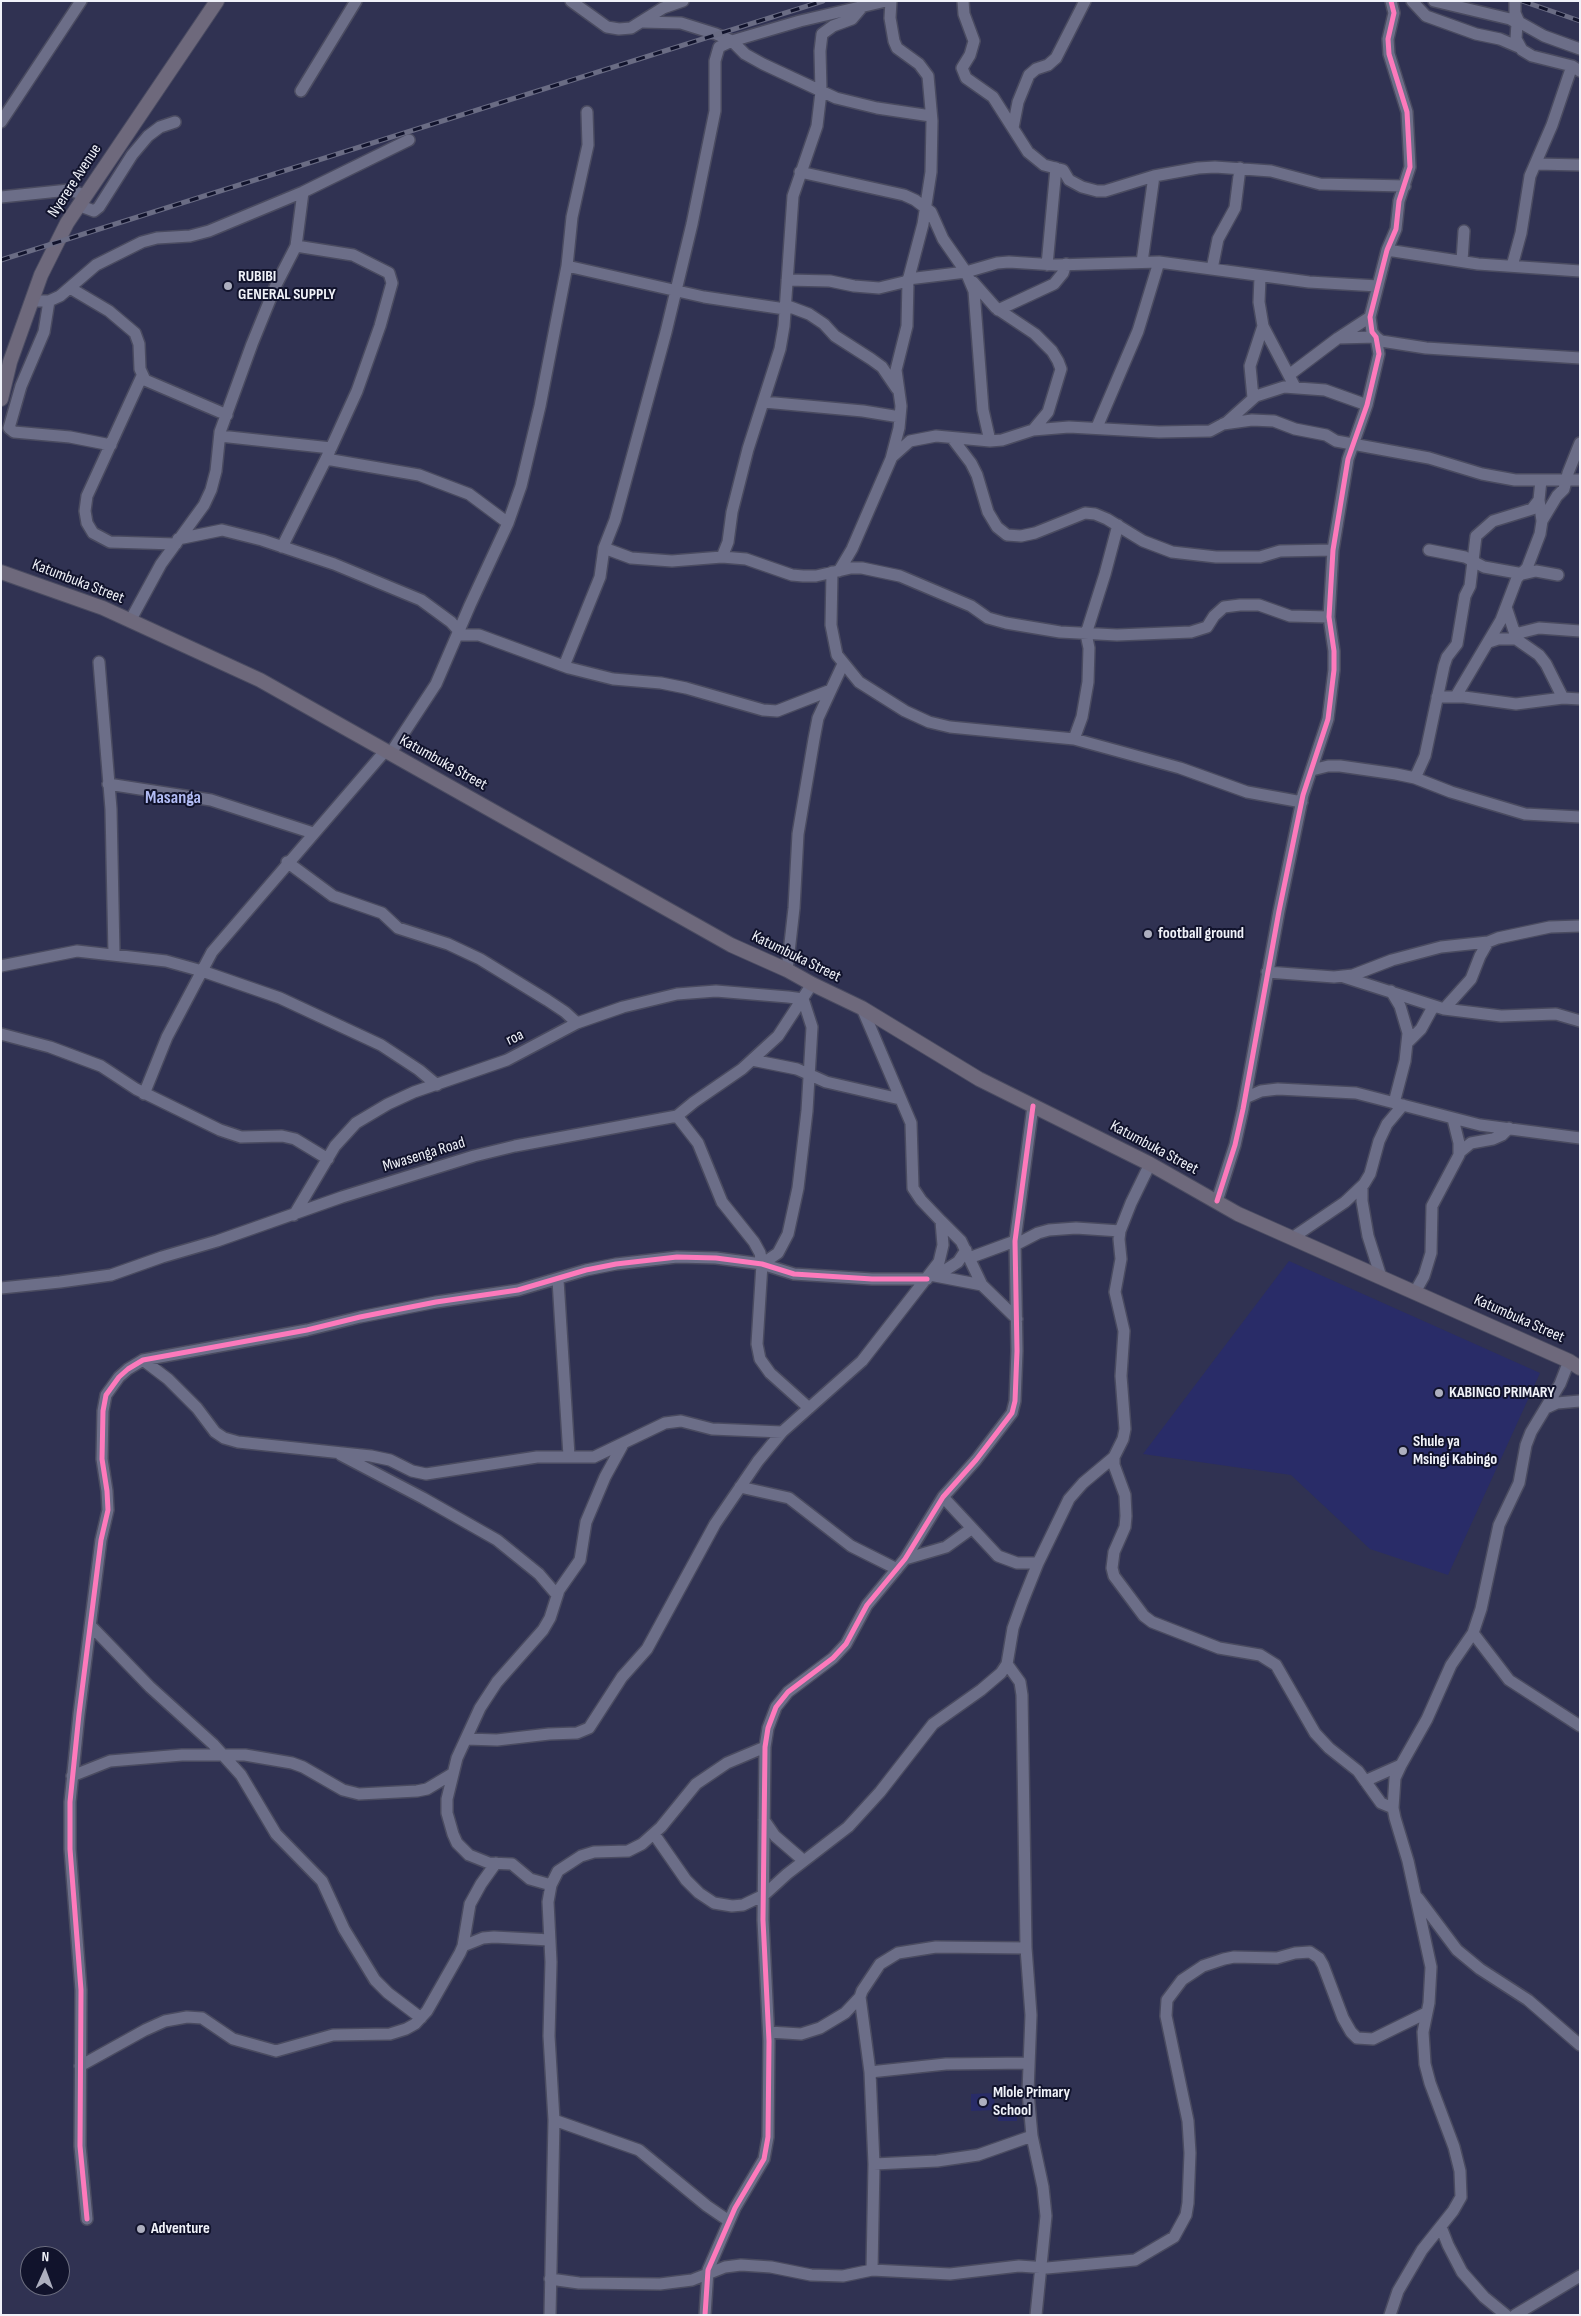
<!DOCTYPE html>
<html>
<head>
<meta charset="utf-8">
<style>
	body { margin:0 }
	#map { position:relative; width:1581px; height:2316px; overflow:hidden; background:#303252; font-family:"Sofia Sans Condensed",sans-serif }
	canvas { display:block }
	.frame { position:absolute; inset:0; border:2px solid #f0f2f9; pointer-events:none }
	.north { position:absolute; left:20px; top:2246px; width:50px; height:50px; box-sizing:border-box; background:#11132c; border:1px solid #6a6c7e; border-radius:50%; rotate:2deg; font-size:14px; font-weight:700; line-height:20px; text-align:center; color:#f0f2f9 }
	.north::after { content:''; display:block; margin:auto; width:18px; height:22px; background:#adafbf; clip-path:polygon(50% 0,100% 100%,50% 72%,0 100%) }
</style>
</head>
<body>
<div id="map">
<canvas width="1581" height="2316"></canvas>
<div class="frame"></div>
<div class="north">N</div>
</div>
<script>
const ctx = document.querySelector('canvas').getContext('2d');
ctx.lineJoin = 'round';
function fill(path, color) {
  ctx.fillStyle = color;
  ctx.fill(path, 'evenodd');
}
function shape(rows) {
  const path = new Path2D();
  for (const r of rows) {
    path.moveTo(r[0], r[1]);
    for (let i = 2; i < r.length; i += 2) path.lineTo(r[i], r[i + 1]);
  }
  return path;
}
function strokePath(path, color, width, dash) {
  ctx.strokeStyle = color;
  ctx.lineWidth = width;
  ctx.lineCap = dash ? 'butt' : 'round';
  ctx.setLineDash(dash || []);
  ctx.stroke(path);
}
function drawText(font, color, halo, rows, align = 'center') {
  ctx.font = font + ' "Sofia Sans Condensed",sans-serif';
  ctx.lineWidth = 4;
  ctx.setLineDash([]);
  ctx.textBaseline = 'middle';
  ctx.strokeStyle = halo;
  ctx.fillStyle = color;
  for (const [text, x, y, turn = 0] of rows) {
    ctx.save();
    ctx.translate(x, y);
    ctx.rotate((+turn || 0) * Math.PI / 180);
    ctx.textAlign = isNaN(turn) ? turn : align;
    if (halo) ctx.strokeText(text, 0, 0);
    ctx.fillText(text, 0, 0);
    ctx.restore();
  }
}
fill(shape([
	[1289,1261,1540,1373,1448,1575,1370,1549,1291,1475,1143,1454],
	[994,2093,995,2110,971,2111,971,2094],
	[998,2109,1017,2109,1017,2121,998,2121]
]), '#292c68');
const minor = shape([
	[571,1,607,27,619,29,631,28,663,8,683,1],
	[963,1,964,14,974,41,970,55,962,68,966,78,993,97,1028,152,1044,165,1063,170,1069,180,1082,187,1097,191,1105,191,1154,176,1198,168,1215,167,1271,171,1320,184,1405,186],
	[1412,1,1426,16,1476,34,1500,39,1521,48],
	[1434,1,1510,19,1517,23,1519,22,1544,36,1580,49],
	[1515,1,1515,13,1519,22],
	[643,22,681,23,716,34,732,41,745,54,763,64,836,98,877,108,931,116],
	[1517,23,1516,39,1522,50,1532,56,1572,66,1580,71],
	[301,91,356,1],
	[1,122,81,1],
	[1013,128,1018,102,1029,75,1036,69,1048,65,1056,58,1085,1],
	[1536,164,1580,165],
	[800,172,904,195,915,200,931,212,943,239,966,272,974,291,983,410,990,441],
	[1,197,69,190,85,195],
	[78,205,94,211,99,207,132,155,148,136,160,127,175,122],
	[1387,250,1478,264,1580,271],
	[1462,261,1464,231],
	[1142,262,1154,176],
	[1047,265,1056,168],
	[567,266,704,297,785,309],
	[1512,266,1521,233,1530,176,1552,125,1572,66],
	[1212,269,1218,239,1235,208,1240,168],
	[1260,277,1259,302,1263,326,1295,387],
	[908,279,966,272,997,263,1009,262,1056,265,1159,262,1309,282,1378,286],
	[787,280,830,281,854,286,879,288,908,281],
	[973,282,996,308,1035,334,1052,351,1058,361,1061,369,1048,412,1033,430],
	[70,288,109,311,135,333,139,344,140,369,145,380,227,415],
	[32,301,49,301,60,296,96,265,142,242,157,238,190,236,209,231,303,192,409,140],
	[49,301,44,332,21,386,9,428,14,432,70,437,111,445],
	[785,305,809,314,824,324,835,336,871,359,882,367,897,389],
	[998,310,1054,284,1063,273,1066,264],
	[1338,338,1376,337,1381,341,1426,348,1580,358],
	[1289,375,1338,338,1370,317],
	[142,376,87,496,85,511,87,523,93,533,110,542,176,544],
	[1253,398,1250,366,1263,326],
	[764,402,863,411,900,417],
	[1223,424,1252,420,1274,421,1295,429,1326,435,1336,441,1429,458,1482,474,1515,480,1580,480],
	[1097,427,1138,331,1159,262],
	[220,436,331,448],
	[952,438,971,463,977,475,988,512,997,527,1007,535,1021,536,1035,533,1085,513,1095,514,1107,519,1143,541,1172,552,1216,557,1260,557,1280,551,1333,550],
	[892,457,910,441,936,436,990,441,1002,440,1033,430,1069,427,1159,432,1210,431,1227,422,1256,396,1284,387,1325,390,1367,405],
	[326,459,419,475,469,494,508,523],
	[1542,521,1557,496,1564,489,1568,473,1580,443],
	[178,539,222,530,262,540,334,564,421,600,451,622,459,631],
	[282,547,326,459,357,391,380,326,392,283,389,273,353,255,296,246],
	[604,548,631,558,672,561,722,557,746,559,792,575,803,576,816,576,851,568,862,568,900,576,971,606,988,618,1006,623,1060,632,1117,635,1191,632,1207,627,1214,616,1224,607,1240,605,1259,605,1290,616,1329,617],
	[1429,550,1465,557,1484,567,1523,574,1536,571,1558,575],
	[722,557,728,542,732,512,748,449,780,349,784,326,793,196,817,126,821,92,820,51,822,34,833,26,852,19,863,6],
	[839,571,852,549,891,459,899,428,901,406,896,370,907,326,908,281,923,224,931,172,932,121,928,76,919,64,897,48,894,41,890,18,891,1],
	[832,572,831,625,837,655,859,682,905,711,929,722,950,727,1074,739,1180,768,1247,792,1302,802],
	[1506,607,1515,634],
	[130,621,161,564,204,505,211,490,216,471,220,432,252,344,276,285,296,246,303,192],
	[457,635,479,635,569,668,613,679,661,683,686,688,763,710,777,711,831,690],
	[1516,639,1539,655,1546,664,1563,698],
	[1489,642,1498,639,1516,639,1515,634,1539,628,1580,631],
	[99,662,111,809,114,954],
	[564,666,600,577,604,548,615,520,666,332,692,224,715,111,715,61,719,47,732,41,800,21,886,1],
	[1456,696,1501,620,1517,578,1527,568,1540,534,1542,521,1539,500],
	[1437,697,1464,697,1516,704,1563,698,1580,699],
	[1074,739,1082,717,1088,682,1089,648,1086,634,1105,574,1118,525],
	[390,754,436,684,470,605,508,523,521,486,540,406,567,266,572,217,588,145,587,112],
	[1312,770,1328,766,1340,766,1396,774,1415,778,1451,792,1525,814,1580,817],
	[1415,778,1425,756,1444,666,1447,657,1457,644,1465,596,1470,586,1476,536,1493,521,1532,509,1539,500,1541,480],
	[108,784,211,800,313,833],
	[287,862,333,896,382,913,398,928,448,944,480,959,547,1000,565,1012,577,1023],
	[1,966,77,951,166,961,202,971,280,998,381,1045,419,1070,437,1085],
	[787,970,794,908,798,834,814,739,818,718,843,664],
	[1267,972,1334,977,1353,975,1392,960,1441,947,1488,942,1498,938,1550,927,1580,926],
	[1344,977,1444,1009,1501,1016,1556,1014,1580,1021],
	[1391,991,1400,1006,1408,1033,1405,1061,1394,1103],
	[1444,1009,1471,979,1480,956,1488,942],
	[1,1034,50,1047,101,1066,136,1089,220,1130,241,1137,282,1136,295,1139,328,1159],
	[1408,1042,1421,1029,1433,1007],
	[752,1060,797,1069,826,1082,900,1099],
	[144,1094,167,1037,212,952,386,750],
	[1245,1098,1261,1091,1278,1089,1356,1093,1480,1125,1580,1138],
	[677,1116,698,1143,722,1202,754,1242,760,1253,762,1264,757,1344,760,1359,770,1373,809,1408],
	[1460,1152,1471,1143,1493,1139,1502,1135,1509,1128],
	[1150,1164,1131,1203,1120,1231,1119,1239,1121,1259,1115,1292,1124,1331,1121,1376,1125,1429,1123,1439,1114,1457,1114,1465,1125,1495,1126,1516,1125,1527,1114,1552,1112,1568,1114,1576,1144,1616,1152,1622,1219,1648,1260,1655,1276,1665,1315,1733,1329,1748,1358,1771,1381,1803,1393,1808],
	[1362,1186,1362,1201,1368,1236,1381,1277],
	[1217,1201,1235,1145,1243,1109,1279,911,1303,795,1328,719,1334,670,1334,651,1329,617,1333,550,1348,459,1367,405,1379,354,1376,337,1372,332,1370,317,1387,250,1396,229,1399,201,1410,167,1407,112,1389,54,1388,39,1394,13,1391,1],
	[294,1215,335,1146,356,1123,388,1104,414,1092,507,1060,577,1023,623,1007,677,994,716,991,788,997,803,999,812,1027,807,1111,798,1188,788,1234,778,1253,762,1264],
	[941,1221,961,1241,982,1285,1017,1319],
	[1292,1238,1345,1202,1364,1184,1370,1174,1379,1141,1387,1124,1403,1105],
	[1015,1245,1038,1233,1049,1230,1076,1228,1120,1231],
	[969,1258,1015,1241],
	[930,1275,982,1285],
	[936,1276,958,1262,966,1250],
	[558,1280,569,1456],
	[1,1288,60,1282,111,1275,162,1257,217,1241,342,1197,474,1156,515,1146,677,1116,694,1102,742,1069,778,1036,812,984],
	[1415,1292,1424,1276,1431,1253,1432,1206,1459,1155,1459,1143,1453,1119],
	[143,1360,168,1379,197,1408,215,1432,224,1438,238,1442,371,1456,390,1460,412,1471,426,1474,537,1457,594,1457,665,1423,681,1421,712,1429,782,1432],
	[1546,1408,1557,1403,1580,1401],
	[341,1455,423,1498,497,1540,539,1574,557,1595],
	[740,1487,789,1498,851,1546,897,1569],
	[943,1497,998,1556,1017,1563,1038,1563],
	[905,1559,946,1547,971,1529],
	[91,1626,150,1687,213,1744,241,1775,276,1834,322,1881,344,1929,375,1980,388,1993,421,2018],
	[1473,1633,1509,1680,1580,1726],
	[1007,1664,1020,1682,1022,1695,1026,1948,1031,2015,1028,2092,1032,2136,1043,2187,1046,2216,1036,2315],
	[466,1739,497,1740,549,1734,577,1733,589,1728,622,1677,647,1649,715,1524,758,1461,782,1432,862,1361,939,1262,943,1245,941,1221,921,1200,913,1188,911,1123,862,1008],
	[72,1776,110,1761,182,1755,245,1755,292,1763,303,1767,343,1790,359,1794,417,1791,427,1789,452,1774],
	[1365,1781,1401,1765],
	[764,1820,775,1836,804,1861],
	[654,1834,686,1880,699,1893,714,1903,732,1906,743,1905,764,1895,787,1874,848,1827,880,1792,933,1724,981,1690,1001,1673,1007,1664,1013,1628,1022,1603,1038,1563,1069,1499,1083,1483,1114,1457],
	[551,1885,530,1879,512,1864,489,1863,469,1855,457,1843,453,1834,447,1813,447,1799,457,1758,480,1708,497,1682,543,1630,550,1618,559,1590,580,1560,586,1522,605,1477,622,1446],
	[1418,1898,1457,1950,1480,1969,1528,2000,1580,2045],
	[463,1946,483,1938,494,1937,550,1940],
	[769,2032,801,2034,820,2028,845,2013,860,1997],
	[80,2066,145,2030,165,2021,187,2017,202,2018,233,2039,276,2051,333,2035,390,2034,406,2029,415,2024,427,2011,460,1953,463,1946,470,1904,481,1884,496,1863],
	[870,2072,946,2064,1028,2063],
	[554,2120,639,2150,707,2206,729,2221],
	[874,2164,937,2161,978,2155,1032,2136],
	[87,2219,80,2146,81,1990,70,1849,70,1802,79,1714,101,1540,108,1510,107,1491,102,1459,103,1411,106,1395,119,1377,128,1369,143,1360,307,1330,360,1317,436,1302,518,1290,586,1270,616,1264,677,1257,716,1258,762,1264,794,1274,872,1279,927,1279],
	[1441,2227,1448,2245,1462,2272,1484,2297,1506,2315],
	[872,2270,874,2164,870,2072,860,1997,862,1991,880,1964,898,1953,936,1947,1026,1948],
	[550,2279,579,2283,660,2284,692,2280,725,2267,741,2265,771,2267,811,2275,843,2276,872,2270,950,2274,1019,2266,1047,2268,1135,2260,1174,2237,1186,2215,1188,2203,1190,2153,1188,2121,1166,2016,1167,2000,1182,1980,1203,1966,1224,1959,1234,1957,1277,1958,1295,1953,1310,1952,1319,1958,1323,1965,1343,2018,1351,2032,1357,2038,1373,2039,1426,2013],
	[550,2315,554,2120,549,2036,551,1962,548,1902,551,1885,558,1871,581,1856,594,1852,628,1851,642,1844,661,1827,696,1784,727,1763,765,1747],
	[705,2315,708,2270,735,2208,764,2159,768,2137,769,2041,763,1920,765,1747,768,1728,776,1707,788,1692,833,1658,846,1644,867,1605,905,1559,943,1497,976,1460,1012,1413,1015,1401,1017,1351,1015,1241,1033,1106],
	[1390,2315,1398,2291,1422,2250,1453,2211,1461,2197,1460,2171,1454,2147,1430,2083,1425,2064,1423,2032,1429,2003,1431,1967,1408,1861,1395,1818,1393,1808,1395,1778,1401,1765,1427,1719,1451,1665,1473,1633,1481,1609,1499,1525,1519,1483,1526,1445,1531,1432,1560,1384,1569,1361],
	[1515,2315,1580,2276]
]);
const major = shape([
	[1,399,10,362,41,275,67,223,217,1],
	[1,572,103,608,260,680,731,945,787,970,812,984,862,1008,979,1079,1150,1164,1238,1214,1569,1361,1580,1368]
]);
strokePath(minor, '#4a4b60', 14);
strokePath(major, '#4a4b60', 16);
strokePath(minor, '#6c6e88', 11);
strokePath(major, '#6e697c', 14);
const rail = shape([
	[1522,1,1580,21],
	[1,260,823,1]
]);
strokePath(rail, '#6a6c84', 5);
strokePath(rail, '#11132c', 3, [9]);
strokePath(shape([
	[1217,1201,1235,1145,1243,1109,1279,911,1303,795,1328,719,1334,670,1334,651,1329,617,1333,550,1348,459,1367,405,1379,354,1376,337,1372,332,1370,317,1387,250,1396,229,1399,201,1410,167,1407,112,1389,54,1388,39,1394,13,1391,1],
	[87,2219,80,2146,81,1990,70,1849,70,1802,79,1714,101,1540,108,1510,107,1491,102,1459,103,1411,106,1395,119,1377,128,1369,143,1360,307,1330,360,1317,436,1302,518,1290,586,1270,616,1264,677,1257,716,1258,762,1264,794,1274,872,1279,927,1279],
	[705,2315,708,2270,735,2208,764,2159,768,2137,769,2041,763,1920,765,1747,768,1728,776,1707,788,1692,833,1658,846,1644,867,1605,905,1559,943,1497,976,1460,1012,1413,1015,1401,1017,1351,1015,1241,1033,1106]
]), '#fd7abc', 5);
for (const [x, y, r, color] of [
	[228,286,5,"#adafbf"],
	[1148,934,5,"#adafbf"],
	[1439,1393,5,"#adafbf"],
	[1403,1451,5,"#adafbf"],
	[983,2102,5,"#adafbf"],
	[141,2229,5,"#adafbf"]
]) {
  const dot = new Path2D();
  dot.arc(x, y, r, 0, 2 * Math.PI);
  ctx.fillStyle = color;
  ctx.fill(dot);
  strokePath(dot, '#11132c', 2);
}
drawText('16px', '#f0f2f9', '#11132c', [
	["Nyerere Avenue",75,181,-57],
	["Katumbuka Street",78,582,21],
	["Katumbuka Street",443,763,29],
	["Katumbuka Street",796,957,26],
	["roa",515,1038,-26],
	["Katumbuka Street",1154,1148,28],
	["Mwasenga Road",424,1155,-17],
	["Katumbuka Street",1519,1319,24]
]);
drawText('bold 16px', '#f0f2f9', '#11132c', [
	["RUBIBI",238,277],
	["GENERAL SUPPLY",238,295],
	["football ground",1158,934],
	["KABINGO PRIMARY",1449,1393],
	["Shule ya",1413,1442],
	["Msingi Kabingo",1413,1460],
	["Mlole Primary",993,2093],
	["School",993,2111],
	["Adventure",151,2229]
], 'left');
drawText('bold 18px', '#b2bcf4', '#11132c', [
	["Masanga",173,798]
]);
</script>
</body>
</html>
